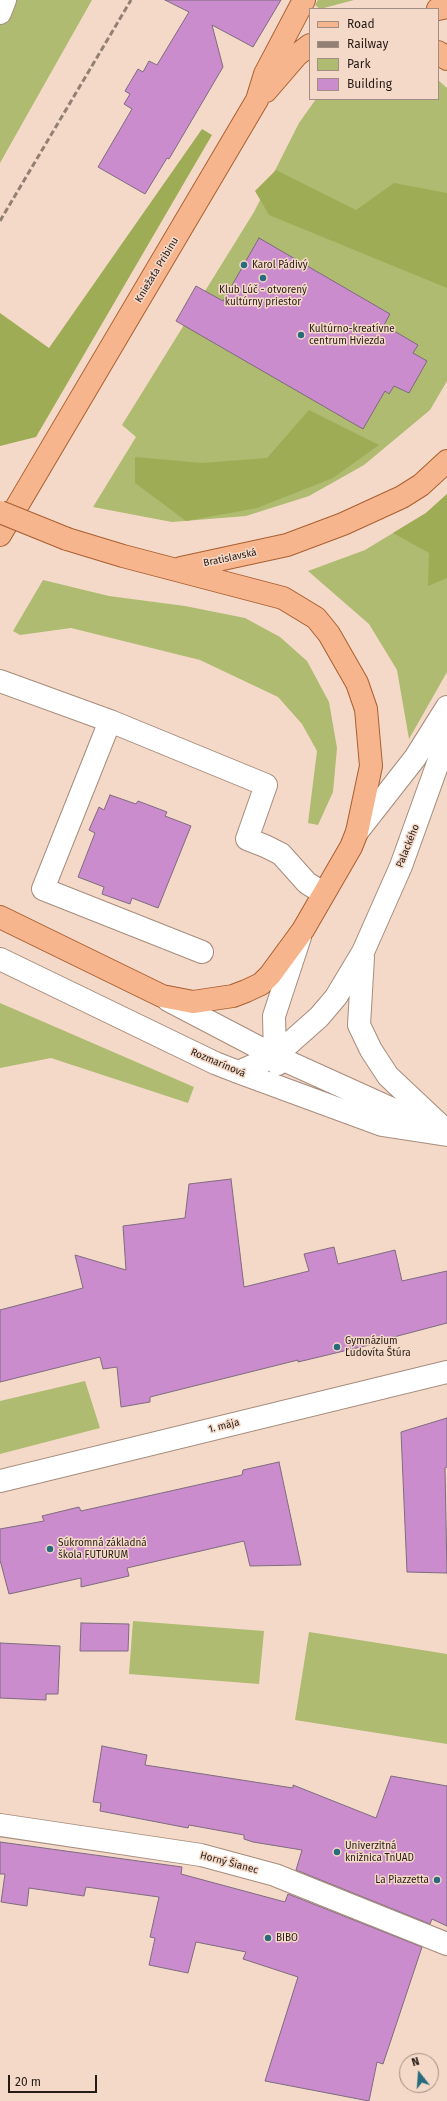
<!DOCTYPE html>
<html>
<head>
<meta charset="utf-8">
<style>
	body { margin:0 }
	#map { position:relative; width:447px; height:2101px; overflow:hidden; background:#f4d9c8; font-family:"Fira Sans",sans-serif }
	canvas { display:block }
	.legend { position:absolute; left:309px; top:8px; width:130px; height:92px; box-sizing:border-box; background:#f4d9c8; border:1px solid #a18d81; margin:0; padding:5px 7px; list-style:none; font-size:12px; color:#251b16 }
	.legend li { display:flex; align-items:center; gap:8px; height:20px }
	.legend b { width:20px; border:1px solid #a18d81 }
	.north { position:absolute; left:399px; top:2053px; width:40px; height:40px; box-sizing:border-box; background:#f4d9c8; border:1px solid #a18d81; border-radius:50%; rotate:343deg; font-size:11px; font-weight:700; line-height:16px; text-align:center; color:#251b16 }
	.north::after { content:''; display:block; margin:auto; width:14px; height:18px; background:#286b7d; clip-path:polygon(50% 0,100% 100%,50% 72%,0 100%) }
	.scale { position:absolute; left:8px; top:2075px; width:89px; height:18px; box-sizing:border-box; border:2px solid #251b16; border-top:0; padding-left:5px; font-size:12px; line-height:14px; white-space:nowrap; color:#251b16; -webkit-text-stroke:3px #f4d9c8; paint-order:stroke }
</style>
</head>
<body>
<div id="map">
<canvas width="447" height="2101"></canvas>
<ul class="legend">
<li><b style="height:5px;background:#f6b58c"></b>Road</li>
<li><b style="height:5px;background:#938075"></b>Railway</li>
<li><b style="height:11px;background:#aebb71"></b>Park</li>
<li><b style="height:11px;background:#ca8ccc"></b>Building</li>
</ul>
<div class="north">N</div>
<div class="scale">20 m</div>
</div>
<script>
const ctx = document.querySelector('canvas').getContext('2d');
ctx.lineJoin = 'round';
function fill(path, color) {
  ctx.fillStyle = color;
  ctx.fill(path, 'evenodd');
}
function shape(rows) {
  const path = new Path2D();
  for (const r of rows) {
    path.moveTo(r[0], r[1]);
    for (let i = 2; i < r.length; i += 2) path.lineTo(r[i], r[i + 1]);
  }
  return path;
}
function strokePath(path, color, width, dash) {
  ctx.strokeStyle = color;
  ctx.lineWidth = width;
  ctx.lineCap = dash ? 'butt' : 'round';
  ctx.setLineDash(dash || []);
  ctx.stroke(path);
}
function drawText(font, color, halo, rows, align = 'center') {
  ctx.font = font + ' "Fira Sans",sans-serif';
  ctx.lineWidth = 3;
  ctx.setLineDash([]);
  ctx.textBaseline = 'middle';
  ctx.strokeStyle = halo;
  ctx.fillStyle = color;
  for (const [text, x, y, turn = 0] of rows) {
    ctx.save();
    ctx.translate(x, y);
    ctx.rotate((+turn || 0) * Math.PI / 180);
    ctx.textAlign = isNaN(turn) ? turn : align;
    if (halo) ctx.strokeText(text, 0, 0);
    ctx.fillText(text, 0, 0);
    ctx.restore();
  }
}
fill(shape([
	[0,0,92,0,0,163],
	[318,0,354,0,320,9,315,5],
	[438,80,447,88,447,381,430,410,364,465,309,496,246,516,172,522,93,507,136,437,122,425,254,212,299,123,316,99,438,99],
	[447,494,447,672,409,739,397,670,369,624,308,571,365,550,426,513],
	[43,580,109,596,185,606,245,618,280,637,307,661,329,702,337,748,333,792,318,825,308,823,317,751,302,724,278,697,200,660,71,628,20,635,13,631],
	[0,1003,194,1087,188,1103,51,1058,0,1068],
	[85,1381,100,1428,0,1454,0,1401],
	[133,1621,264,1631,259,1684,129,1674],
	[309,1632,447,1654,447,1744,295,1720]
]), '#aebb71');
fill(shape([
	[202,129,212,135,36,437,0,446,0,313,49,348],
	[276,170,356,210,394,183,447,193,447,288,269,215,255,191],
	[309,410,379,445,333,478,257,508,186,521,135,483,135,457,202,463,267,458],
	[447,494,447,578,428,586,429,553,393,533,426,513]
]), '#9ead55');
const building = shape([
	[165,0,281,0,253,47,212,25,223,67,169,159,167,158,145,194,98,167,132,109,124,104,130,94,125,91,138,69,143,72,149,61,157,65,189,12,165,0],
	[259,238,390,314,384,325,418,345,413,353,427,361,409,393,394,386,389,394,385,391,363,429,176,321,196,286,223,301,259,238],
	[110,795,136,804,138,801,167,812,165,816,191,826,158,908,132,898,130,904,102,894,104,887,78,877,95,833,89,830,99,807,104,810,110,795],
	[231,1179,244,1287,309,1271,304,1254,334,1247,338,1264,395,1250,402,1281,447,1271,447,1323,390,1338,390,1340,298,1362,298,1360,150,1397,150,1402,121,1407,117,1367,103,1369,100,1357,0,1382,0,1310,83,1288,75,1255,126,1270,123,1226,185,1218,189,1184,231,1179],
	[447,1418,447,1467,445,1468,447,1573,407,1572,401,1432,447,1418],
	[279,1462,301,1565,250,1566,244,1541,127,1568,129,1576,81,1587,81,1578,9,1594,0,1560,0,1529,44,1521,42,1516,79,1507,81,1511,242,1475,243,1470,279,1462],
	[81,1623,129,1624,128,1651,80,1651,81,1623],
	[0,1643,60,1646,58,1694,46,1694,46,1700,0,1698,0,1643],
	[102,1746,147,1755,145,1765,293,1788,293,1785,376,1818,391,1776,447,1786,447,1926,432,1919,430,1924,296,1870,302,1850,253,1842,244,1839,244,1835,189,1825,188,1828,100,1811,101,1803,93,1802,102,1746],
	[0,1842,182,1867,181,1874,285,1902,288,1894,422,1947,383,2064,377,2062,369,2101,265,2081,298,1977,243,1959,246,1952,196,1942,188,1973,149,1965,155,1938,150,1937,159,1897,86,1887,84,1896,29,1888,27,1906,1,1902,5,1874,0,1874,0,1842]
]);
fill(building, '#ca8ccc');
strokePath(building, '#7e6b7e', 1);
const minor = shape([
	[0,13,5,0],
	[0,681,110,721,266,785,247,839,265,846,281,854,307,883,323,893],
	[110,721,43,889,202,952],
	[357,832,415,758,447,707],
	[363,957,359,1025,371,1050,388,1076,439,1124],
	[0,959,215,1063,238,1072,382,1125,447,1135],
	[168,1000,275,1056,423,1123],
	[278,1064,275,1056,274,1016,300,937],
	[238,1072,275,1056,319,1017,336,997,363,952,401,866,447,738],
	[0,1481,447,1372],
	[0,1825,201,1855,275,1875,447,1944]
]);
const major = shape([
	[438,9,447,7],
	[438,52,447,59],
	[266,91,297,55,310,45],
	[0,535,257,100,265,74,304,0],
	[181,568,287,545,343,524,402,497,421,485,447,461],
	[0,917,162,996,193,1002,233,996,246,991,261,984,270,975,303,930,351,847,357,832,371,766,366,709,357,683,329,634,316,618,283,598,123,556,67,539]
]);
strokePath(minor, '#a58c7d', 24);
strokePath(major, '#a95f31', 24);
strokePath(minor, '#fff', 22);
strokePath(major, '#f6b58c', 22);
strokePath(shape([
	[0,221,131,0]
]), '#938075', 3, [6, 3]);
const majorBridge = shape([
	[0,512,67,539]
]);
strokePath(majorBridge, '#a95f31', 24, []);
strokePath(majorBridge, '#f6b58c', 22);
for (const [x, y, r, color] of [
	[244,265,4,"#286b7d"],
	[263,278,4,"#286b7d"],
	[301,335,4,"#286b7d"],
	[337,1347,4,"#286b7d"],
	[50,1549,4,"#286b7d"],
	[337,1852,4,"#286b7d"],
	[437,1880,4,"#286b7d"],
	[268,1938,4,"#286b7d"]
]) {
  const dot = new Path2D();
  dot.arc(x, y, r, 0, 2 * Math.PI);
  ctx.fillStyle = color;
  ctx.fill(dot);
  strokePath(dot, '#f4d9c8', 1.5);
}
drawText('10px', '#251b16', '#f4d9c8', [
	["Karol Pádivý",252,265],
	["Klub Lúč - otvorený",263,290,"center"],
	["kultúrny priestor",263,302,"center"],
	["Kultúrno-kreatívne",309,329],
	["centrum Hviezda",309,341],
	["Gymnázium",345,1341],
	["Ľudovíta Štúra",345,1353],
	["Súkromná základná",58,1543],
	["škola FUTURUM",58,1555],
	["Univerzitná",345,1846],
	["knižnica TnUAD",345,1858],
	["La Piazzetta",429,1880,"right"],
	["BIBO",276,1938]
], 'left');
drawText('10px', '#251b16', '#f4d9c8', [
	["Kniežaťa Pribinu",157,270,-59],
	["Bratislavská",230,558,-12],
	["Palackého",408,846,-68],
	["Rozmarínová",218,1063,23],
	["1. mája",224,1426,-14],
	["Horný Šianec",229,1863,15]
]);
</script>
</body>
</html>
